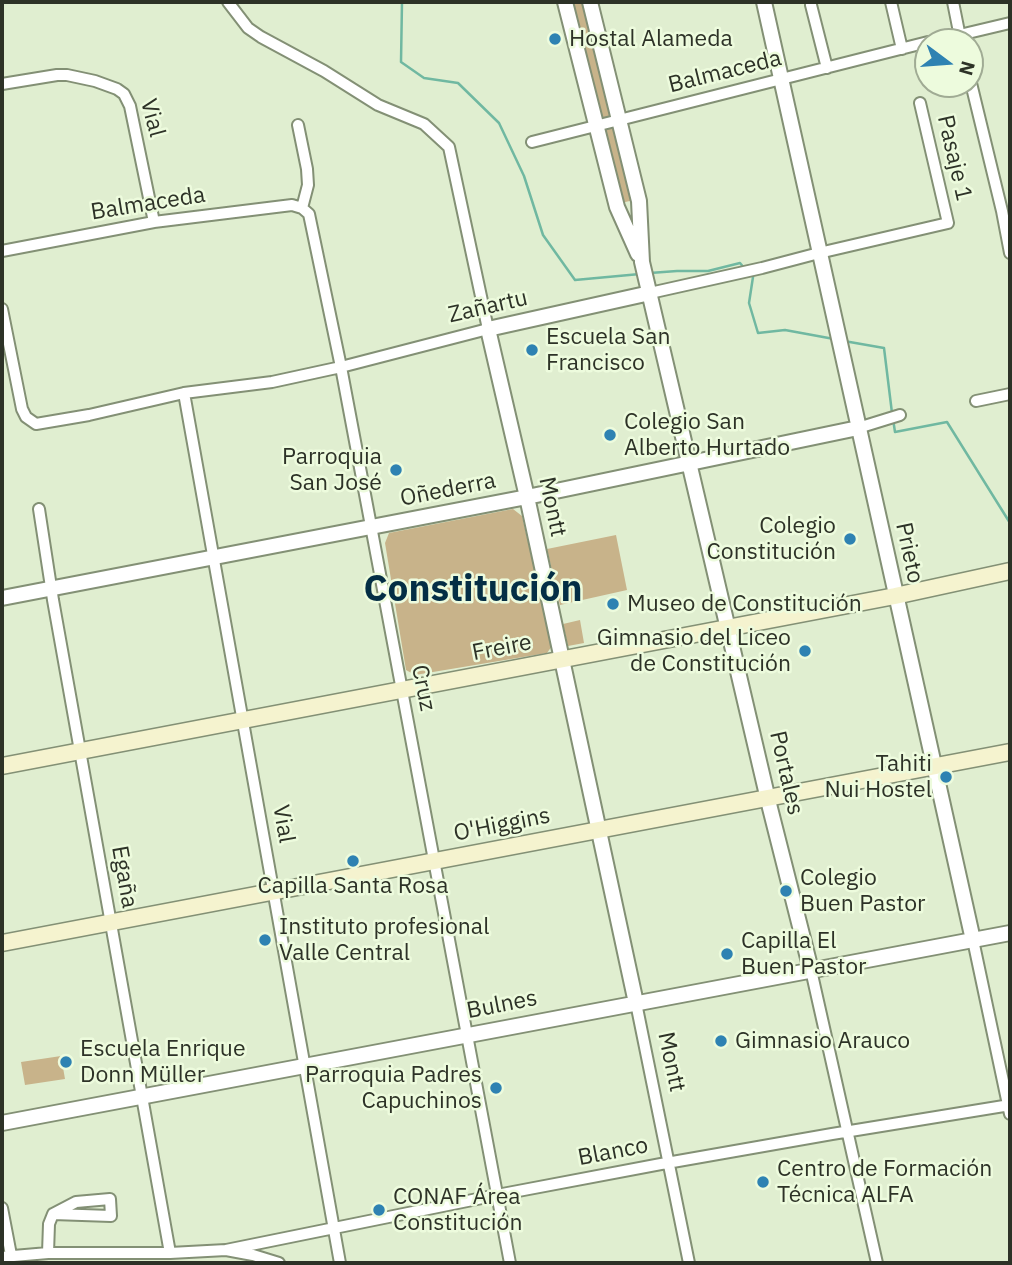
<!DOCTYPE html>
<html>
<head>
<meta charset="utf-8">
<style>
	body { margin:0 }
	#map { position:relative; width:1012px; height:1265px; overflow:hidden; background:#e0eed0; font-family:"IBM Plex Sans",sans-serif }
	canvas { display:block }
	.frame { position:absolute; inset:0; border:4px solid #2d3227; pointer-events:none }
	.north { position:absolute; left:914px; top:28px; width:70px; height:70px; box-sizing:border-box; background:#edfbdd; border:2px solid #a0ab94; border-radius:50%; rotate:106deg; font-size:19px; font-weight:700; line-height:28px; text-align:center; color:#2d3227 }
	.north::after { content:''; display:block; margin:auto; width:24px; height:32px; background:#2e82b2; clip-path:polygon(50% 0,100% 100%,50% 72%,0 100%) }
</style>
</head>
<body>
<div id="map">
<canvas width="1012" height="1265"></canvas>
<div class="frame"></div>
<div class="north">N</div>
</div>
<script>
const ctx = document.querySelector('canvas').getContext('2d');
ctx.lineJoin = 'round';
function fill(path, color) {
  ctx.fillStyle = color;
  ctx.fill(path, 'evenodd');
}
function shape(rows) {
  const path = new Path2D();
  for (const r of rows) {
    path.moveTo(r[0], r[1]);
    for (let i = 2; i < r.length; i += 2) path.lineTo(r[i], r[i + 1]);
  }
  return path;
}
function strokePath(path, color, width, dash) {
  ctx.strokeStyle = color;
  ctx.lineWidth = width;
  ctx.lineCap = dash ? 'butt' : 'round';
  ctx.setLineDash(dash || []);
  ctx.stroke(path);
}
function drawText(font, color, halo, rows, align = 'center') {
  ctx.font = font + ' "IBM Plex Sans",sans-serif';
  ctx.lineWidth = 5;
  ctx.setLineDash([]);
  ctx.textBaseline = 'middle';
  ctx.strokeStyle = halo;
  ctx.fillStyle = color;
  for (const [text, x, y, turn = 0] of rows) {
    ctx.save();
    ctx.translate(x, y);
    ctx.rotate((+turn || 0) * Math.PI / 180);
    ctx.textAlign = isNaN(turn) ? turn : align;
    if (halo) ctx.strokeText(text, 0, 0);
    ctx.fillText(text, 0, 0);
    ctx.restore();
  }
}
fill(shape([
	[570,2,584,2,634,200,621,203],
	[513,509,522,516,552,646,547,653,415,675,406,670,385,543,389,533],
	[616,535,627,590,560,605,547,549],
	[580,620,584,643,568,646,563,624],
	[61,1056,65,1079,25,1085,21,1062]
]), '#c8b38a');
fill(shape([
	[115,1261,238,1262,248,1263,65,1263]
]), '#70b8a1');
strokePath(shape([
	[402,2,401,62,424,78,458,83,499,123,524,176,543,235,575,280,640,274],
	[650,273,677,271,708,271,740,263,745,269],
	[750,273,753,277,749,303,758,333,785,330,834,339],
	[844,341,884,348,892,413],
	[893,419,895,432,947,422,1010,523]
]), '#70b8a1', 2.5);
const minor = shape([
	[891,2,902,49],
	[953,2,961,42],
	[811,5,827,68],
	[930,42,1010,23],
	[970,79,1002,211,1010,253],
	[2,84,57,75,67,75,95,81,117,89,124,94,130,106,154,222],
	[298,125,307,169,308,185,302,208],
	[532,142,928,42],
	[2,251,154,222,292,205,302,208,309,214,341,367,510,1263],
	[650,293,762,268,819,253,948,223,920,103],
	[2,309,22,409,26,417,36,424,89,415,184,393,272,382,341,367,488,329,449,147,424,124,378,105,324,71,261,37,248,28,228,2],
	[184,393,340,1263],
	[976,401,1010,394],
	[858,428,900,415],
	[39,509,53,600,170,1253],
	[973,940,1010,1114],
	[811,970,877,1263],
	[636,1003,689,1263],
	[2,1208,11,1255],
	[226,1250,497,1195,661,1164,832,1134,1010,1105],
	[48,1253,49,1224,53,1214,111,1216,110,1199,76,1202,53,1214],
	[2,1257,48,1253,170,1253,226,1250,253,1255,279,1263]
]);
const tertiary = shape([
	[565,2,617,207,638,254],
	[590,2,639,201,642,262,770,808,811,970],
	[764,2,973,940],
	[2,598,527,497,858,428],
	[636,1003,527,497,488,329,650,293],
	[2,1123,1010,933]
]);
const secondary = shape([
	[2,766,895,596,1010,571],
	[2,943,1010,752]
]);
strokePath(minor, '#839075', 14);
strokePath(tertiary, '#839075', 18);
strokePath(secondary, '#839075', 19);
strokePath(minor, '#fff', 10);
strokePath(tertiary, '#fff', 14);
strokePath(secondary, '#f5f3cf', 16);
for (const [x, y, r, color] of [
	[555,39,7,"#2e82b2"],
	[532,350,7,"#2e82b2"],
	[610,435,7,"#2e82b2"],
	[396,470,7,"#2e82b2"],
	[850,539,7,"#2e82b2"],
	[613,604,7,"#2e82b2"],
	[805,651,7,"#2e82b2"],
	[946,777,7,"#2e82b2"],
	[353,861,7,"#2e82b2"],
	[786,891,7,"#2e82b2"],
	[265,940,7,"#2e82b2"],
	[727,954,7,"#2e82b2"],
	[721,1041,7,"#2e82b2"],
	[66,1062,7,"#2e82b2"],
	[496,1088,7,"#2e82b2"],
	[763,1182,7,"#2e82b2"],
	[379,1210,7,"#2e82b2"]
]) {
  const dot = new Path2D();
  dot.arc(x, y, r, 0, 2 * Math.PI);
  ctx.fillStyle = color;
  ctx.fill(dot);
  strokePath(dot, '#edfbdd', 2.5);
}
drawText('23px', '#2d3227', '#edfbdd', [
	["Hostal Alameda",569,39],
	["Escuela San",546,337],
	["Francisco",546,363],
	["Colegio San",624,422],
	["Alberto Hurtado",624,448],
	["Parroquia",382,457,"right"],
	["San José",382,483,"right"],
	["Colegio",836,526,"right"],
	["Constitución",836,552,"right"],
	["Museo de Constitución",627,604],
	["Gimnasio del Liceo",791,638,"right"],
	["de Constitución",791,664,"right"],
	["Tahiti",932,764,"right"],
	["Nui Hostel",932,790,"right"],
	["Colegio",800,878],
	["Buen Pastor",800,904],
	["Capilla Santa Rosa",353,886,"center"],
	["Instituto profesional",279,927],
	["Valle Central",279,953],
	["Capilla El",741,941],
	["Buen Pastor",741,967],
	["Gimnasio Arauco",735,1041],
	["Escuela Enrique",80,1049],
	["Donn Müller",80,1075],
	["Parroquia Padres",482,1075,"right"],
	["Capuchinos",482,1101,"right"],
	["Centro de Formación",777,1169],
	["Técnica ALFA",777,1195],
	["CONAF Área",393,1197],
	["Constitución",393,1223]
], 'left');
drawText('23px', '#2d3227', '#edfbdd', [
	["Balmaceda",725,72,-14],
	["Vial",152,118,75],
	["Pasaje 1",954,158,77],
	["Balmaceda",148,204,-9],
	["Zañartu",488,307,-13],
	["Oñederra",448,490,-11],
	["Montt",552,507,78],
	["Prieto",909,553,78],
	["Freire",502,648,-11],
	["Cruz",423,688,79],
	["Portales",786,773,77],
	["Vial",283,824,80],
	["O'Higgins",502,825,-11],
	["Egaña",124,877,80],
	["Bulnes",502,1005,-11],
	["Montt",671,1062,78],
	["Blanco",613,1152,-11]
]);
drawText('bold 37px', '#042e45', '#edfbdd', [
	["Constitución",473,590]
]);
</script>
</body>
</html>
